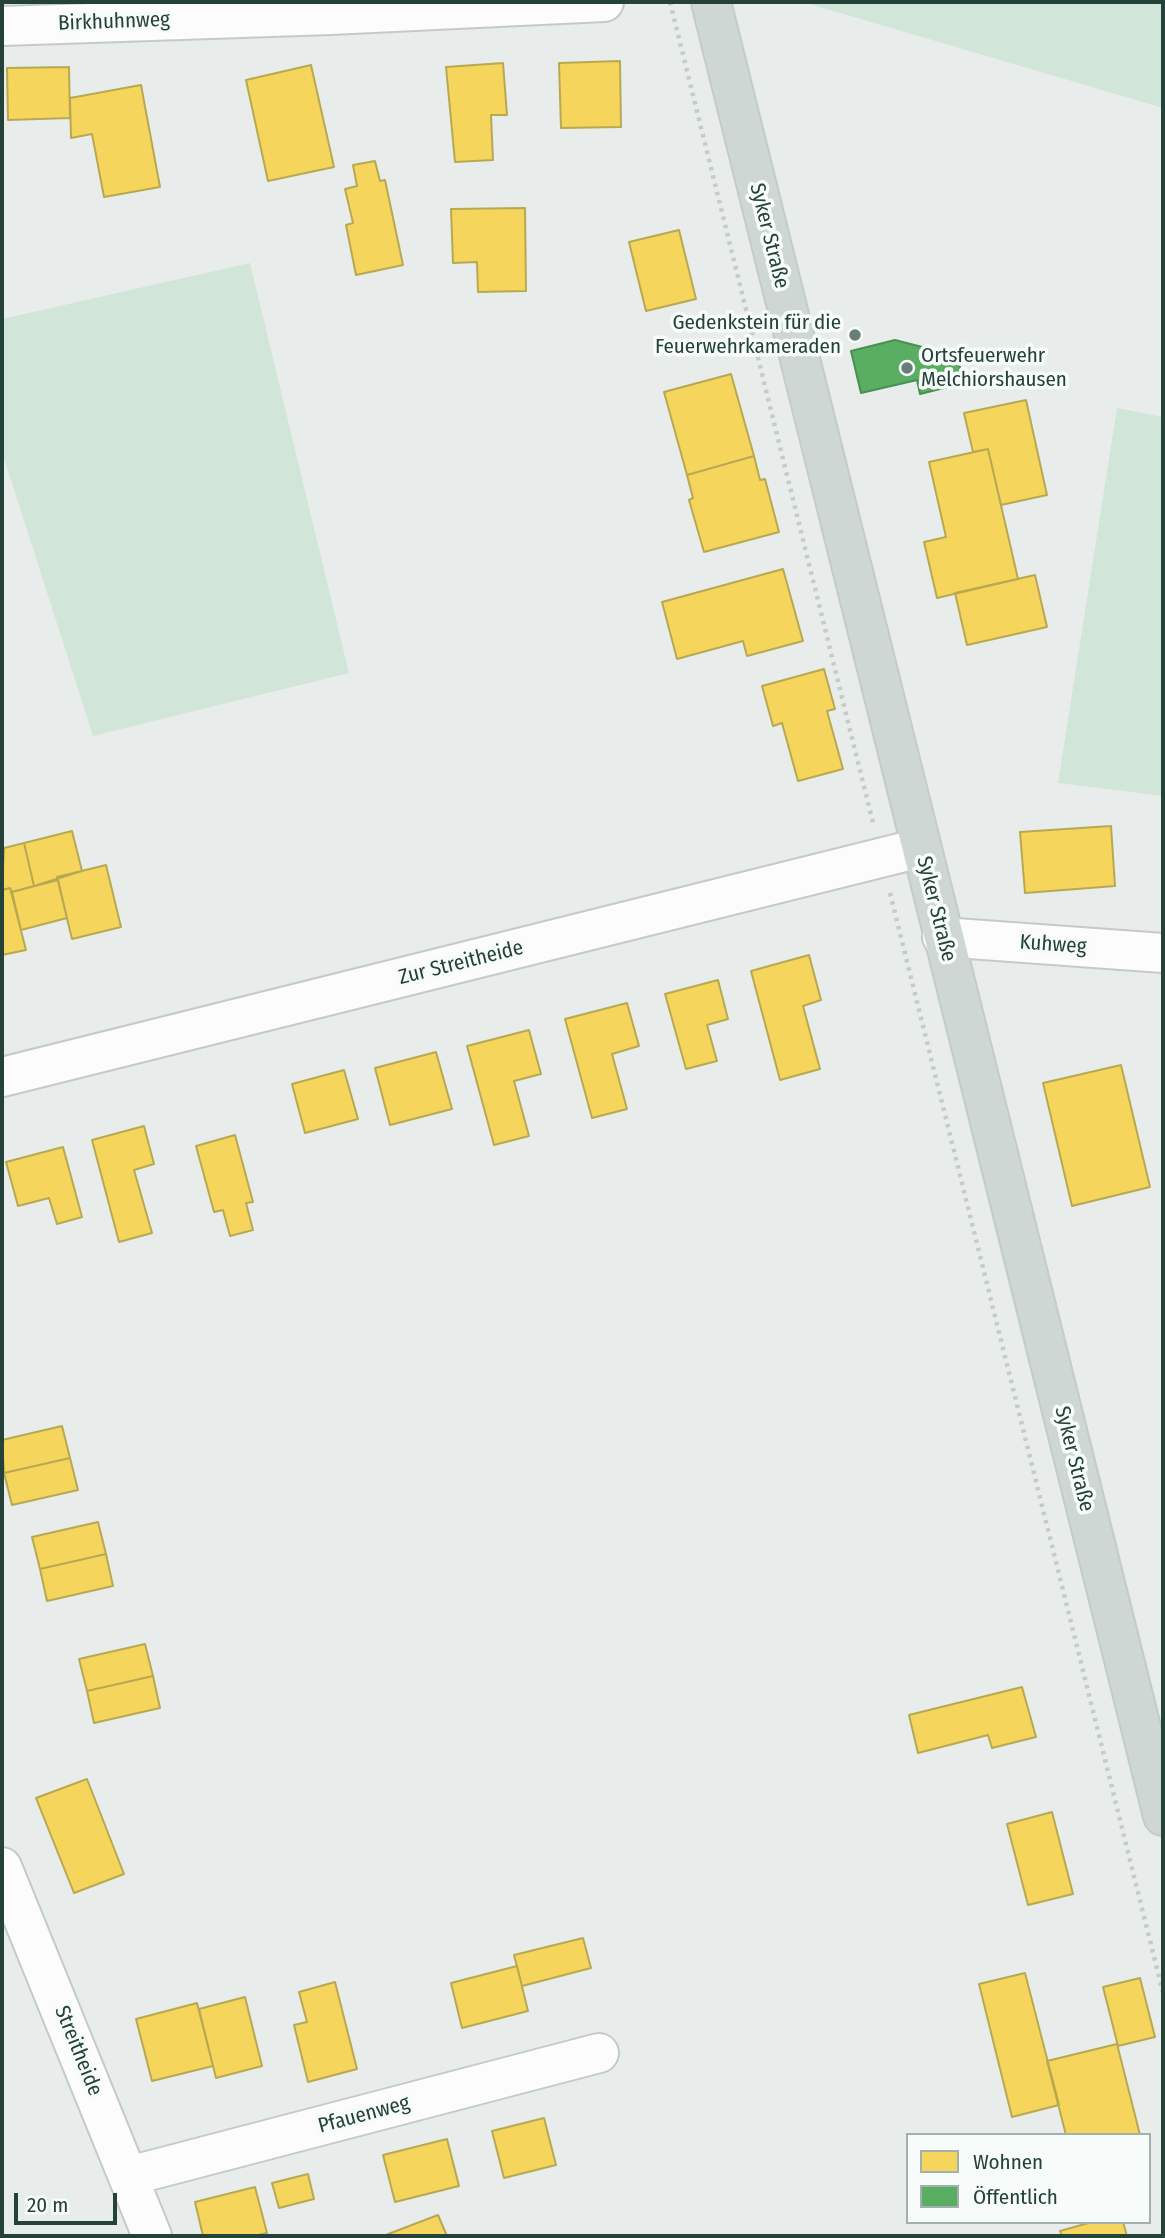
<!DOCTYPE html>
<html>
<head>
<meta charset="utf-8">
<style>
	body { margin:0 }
	#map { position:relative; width:1165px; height:2238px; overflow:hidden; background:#e8edeb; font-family:"Fira Sans Condensed",sans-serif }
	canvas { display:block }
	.frame { position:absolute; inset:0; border:4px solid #24423a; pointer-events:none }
	.legend { position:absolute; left:906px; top:2133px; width:245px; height:91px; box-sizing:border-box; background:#f7fbf9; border:2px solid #a3b1ad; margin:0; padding:9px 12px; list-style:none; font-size:21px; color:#24423a }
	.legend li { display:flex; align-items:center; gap:14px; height:35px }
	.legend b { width:35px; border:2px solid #a3b1ad }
	.scale { position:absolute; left:14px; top:2193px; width:103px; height:32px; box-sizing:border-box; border:4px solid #24423a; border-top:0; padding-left:9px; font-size:21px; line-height:24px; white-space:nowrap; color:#24423a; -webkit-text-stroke:5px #f7fbf9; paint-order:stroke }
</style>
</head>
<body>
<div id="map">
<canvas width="1165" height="2238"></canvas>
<div class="frame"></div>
<ul class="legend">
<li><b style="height:19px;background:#f6d55c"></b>Wohnen</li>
<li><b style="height:19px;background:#5aae61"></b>Öffentlich</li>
</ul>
<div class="scale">20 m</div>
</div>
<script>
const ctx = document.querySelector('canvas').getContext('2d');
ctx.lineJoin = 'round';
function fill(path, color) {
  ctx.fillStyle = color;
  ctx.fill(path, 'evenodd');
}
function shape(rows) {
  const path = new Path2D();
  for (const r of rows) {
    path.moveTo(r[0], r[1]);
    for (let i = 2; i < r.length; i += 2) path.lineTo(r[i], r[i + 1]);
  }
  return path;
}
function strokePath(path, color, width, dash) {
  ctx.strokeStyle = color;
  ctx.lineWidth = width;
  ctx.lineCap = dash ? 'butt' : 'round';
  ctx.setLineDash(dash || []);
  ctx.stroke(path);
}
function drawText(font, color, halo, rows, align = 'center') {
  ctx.font = font + ' "Fira Sans Condensed",sans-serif';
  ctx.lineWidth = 7;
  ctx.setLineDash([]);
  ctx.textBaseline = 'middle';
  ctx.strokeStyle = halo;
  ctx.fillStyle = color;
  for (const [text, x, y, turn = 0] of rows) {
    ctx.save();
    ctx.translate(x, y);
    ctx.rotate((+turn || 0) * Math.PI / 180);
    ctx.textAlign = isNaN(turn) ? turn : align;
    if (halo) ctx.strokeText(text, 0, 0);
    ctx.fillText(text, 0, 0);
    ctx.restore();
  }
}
fill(shape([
	[803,2,1163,2,1163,108],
	[250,263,349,673,93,736,2,452,2,319],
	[1117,408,1163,417,1163,796,1058,783]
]), '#d1e6d8');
const homes = shape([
	[620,61,621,127,561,128,559,63,620,61],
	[503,63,507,115,491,115,493,160,455,162,446,67,503,63],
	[311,65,334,167,268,181,246,80,311,65],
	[69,67,70,118,8,120,7,68,69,67],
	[141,85,160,187,104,197,92,134,71,138,70,98,141,85],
	[375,161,380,181,385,180,403,265,356,275,346,225,353,223,345,189,357,186,353,165,375,161],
	[525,208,526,291,478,292,477,262,453,263,451,209,525,208],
	[679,230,696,299,646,311,629,242,679,230],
	[731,374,754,456,687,475,664,392,731,374],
	[1026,400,1047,495,1001,505,988,449,973,452,964,413,1026,400],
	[988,449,1018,579,937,598,924,542,946,537,929,462,988,449],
	[754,456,760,480,765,479,779,532,704,552,689,500,693,498,687,475,754,456],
	[783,569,803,641,747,656,743,641,677,659,662,602,783,569],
	[1035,575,1047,627,967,645,955,593,1035,575],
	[824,669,835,709,827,711,843,769,798,781,782,723,773,726,762,686,824,669],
	[1111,826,1115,886,1025,893,1020,832,1111,826],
	[72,831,82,871,34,886,24,843,72,831],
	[24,843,34,886,12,892,10,888,2,890,4,848,24,843],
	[106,865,121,927,72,939,57,877,106,865],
	[58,880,67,918,21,930,12,892,58,880],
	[10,888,26,950,2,955,2,890,10,888],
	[809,955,821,1000,803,1006,820,1069,780,1080,751,971,809,955],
	[718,980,728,1019,707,1025,717,1061,686,1069,665,994,718,980],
	[627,1003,639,1046,612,1054,627,1109,592,1118,565,1019,627,1003],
	[529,1030,541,1074,514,1081,529,1136,494,1145,467,1046,529,1030],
	[436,1052,452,1109,390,1125,375,1068,436,1052],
	[1121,1065,1150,1187,1072,1206,1043,1083,1121,1065],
	[344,1070,358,1119,305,1133,292,1084,344,1070],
	[144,1126,154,1164,134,1170,152,1233,119,1242,92,1140,144,1126],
	[235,1135,253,1202,246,1203,253,1230,230,1236,223,1210,214,1212,196,1146,235,1135],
	[63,1147,82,1217,57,1224,49,1198,18,1206,6,1162,63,1147],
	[62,1426,70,1458,4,1473,2,1440,62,1426],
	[70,1458,78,1490,12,1505,4,1473,70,1458],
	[98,1522,106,1554,40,1569,32,1537,98,1522],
	[106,1554,113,1586,47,1601,40,1569,106,1554],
	[145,1644,153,1676,87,1691,79,1659,145,1644],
	[153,1676,160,1708,94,1723,87,1691,153,1676],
	[1022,1687,1036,1737,992,1748,988,1735,918,1753,909,1715,1022,1687],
	[87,1779,124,1874,74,1893,36,1798,87,1779],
	[1052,1812,1073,1894,1028,1905,1007,1824,1052,1812],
	[583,1938,591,1968,522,1986,514,1955,583,1938],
	[517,1966,528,2011,462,2028,451,1983,517,1966],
	[1025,1973,1059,2105,1012,2117,979,1984,1025,1973],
	[1140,1978,1155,2037,1118,2046,1103,1987,1140,1978],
	[335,1982,357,2069,308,2082,294,2025,307,2022,299,1992,335,1982],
	[245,1997,262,2066,216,2078,199,2009,245,1997],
	[197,2003,213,2066,152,2081,136,2019,197,2003],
	[1117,2044,1140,2135,1066,2135,1047,2061,1117,2044],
	[544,2118,556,2165,504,2178,492,2131,544,2118],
	[447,2139,459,2186,395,2202,383,2155,447,2139],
	[308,2174,314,2199,279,2208,272,2183,308,2174],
	[255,2187,267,2233,254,2236,203,2236,195,2202,255,2187],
	[438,2215,447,2236,383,2236,438,2215],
	[1092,2222,1123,2222,1127,2236,1062,2236,1060,2231,1092,2222]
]);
fill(homes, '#f6d55c');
strokePath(homes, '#b7a952', 2);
const public = shape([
	[895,340,957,356,964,383,920,394,917,380,861,393,851,351,895,340]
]);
fill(public, '#5aae61');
strokePath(public, '#4a8e55', 2);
const minor = shape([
	[2,26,331,15,604,2],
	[942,937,1163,953],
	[2,1077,920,848],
	[2,1867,152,2236],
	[129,2176,599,2053]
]);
const major = shape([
	[711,2,1163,1816]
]);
strokePath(minor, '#c5cac8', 42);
strokePath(major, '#c3ccc9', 42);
strokePath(shape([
	[670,2,873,823],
	[890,893,1163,1993]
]), '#c3ccca', 4.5, [3.5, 5]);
strokePath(minor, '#fcfcfc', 38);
strokePath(major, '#cfd7d5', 38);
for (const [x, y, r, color] of [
	[855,335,7,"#697e78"],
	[907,368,7,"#697e78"]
]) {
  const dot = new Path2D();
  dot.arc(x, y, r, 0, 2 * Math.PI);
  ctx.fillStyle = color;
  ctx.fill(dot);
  strokePath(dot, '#f7fbf9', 2.5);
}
drawText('21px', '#24423a', '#f7fbf9', [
	["Birkhuhnweg",114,22,-2],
	["Syker Straße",769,236,76],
	["Syker Straße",936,909,76],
	["Kuhweg",1053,945,4],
	["Zur Streitheide",461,963,-14],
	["Syker Straße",1074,1459,76],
	["Streitheide",78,2051,68],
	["Pfauenweg",364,2115,-15]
]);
drawText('21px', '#24423a', '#f7fbf9', [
	["Gedenkstein für die",841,323],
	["Feuerwehrkameraden",841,347],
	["Ortsfeuerwehr",921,356,"left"],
	["Melchiorshausen",921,380,"left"]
], 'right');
</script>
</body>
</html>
